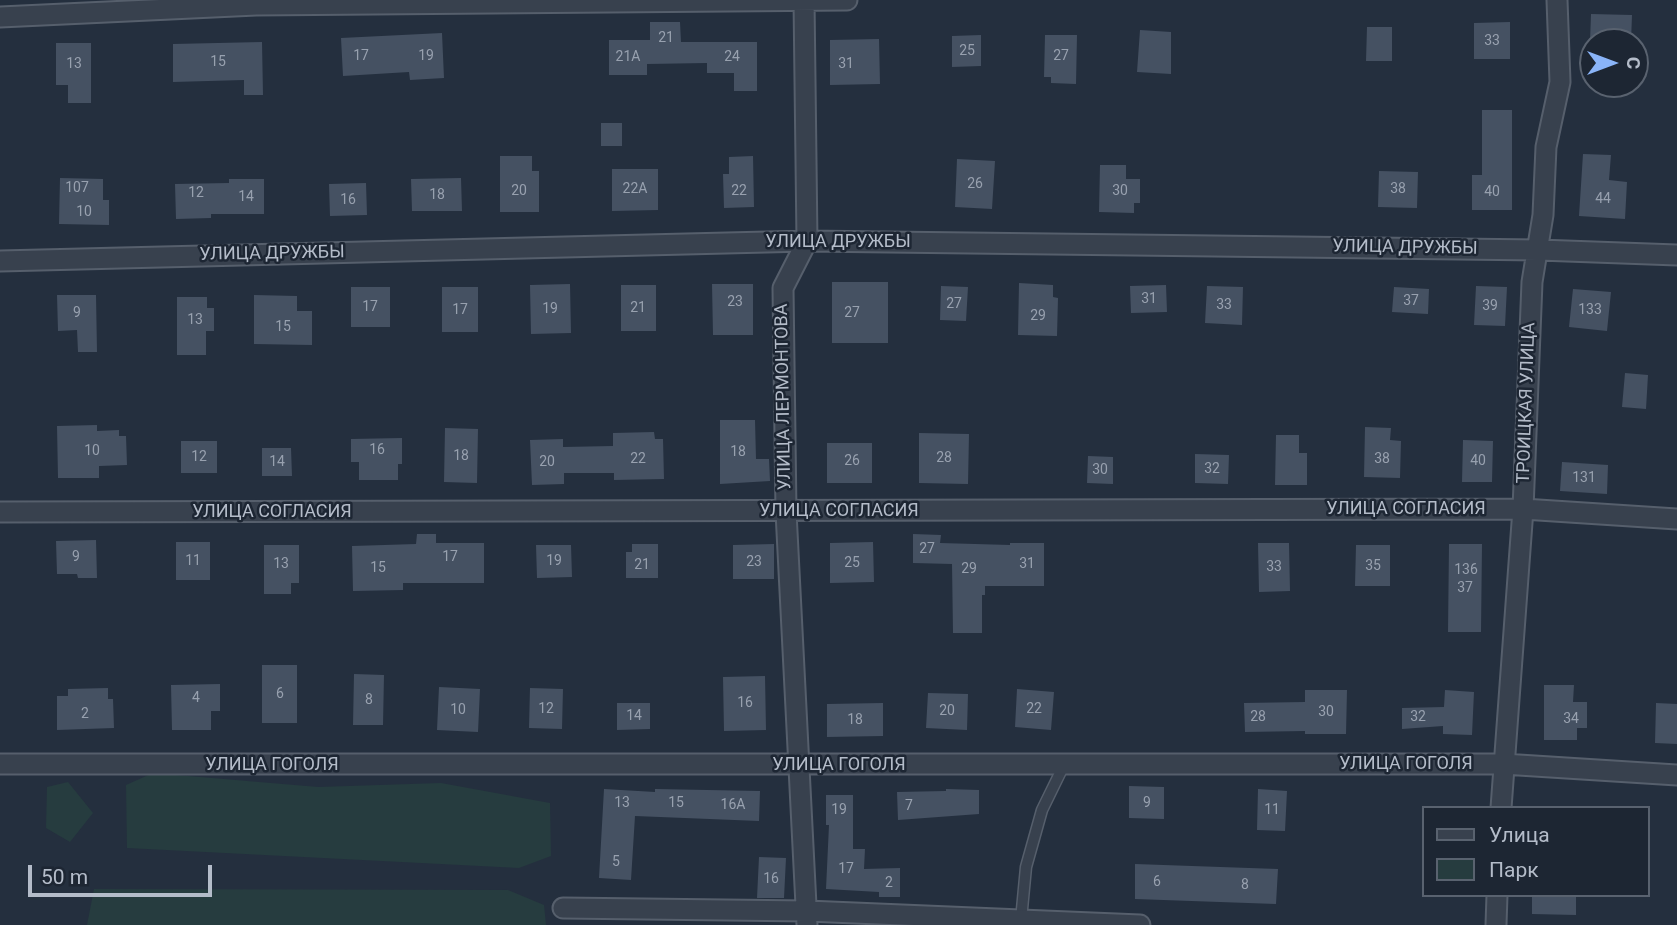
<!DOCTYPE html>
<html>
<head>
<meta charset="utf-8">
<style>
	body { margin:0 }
	#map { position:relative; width:1677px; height:925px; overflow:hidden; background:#242f3e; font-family:Roboto,sans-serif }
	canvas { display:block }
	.legend { position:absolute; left:1422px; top:806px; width:228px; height:91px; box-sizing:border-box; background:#1d2633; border:2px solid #59626f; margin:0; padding:9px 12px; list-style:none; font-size:21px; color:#b4bcc9 }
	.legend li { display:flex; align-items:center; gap:14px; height:35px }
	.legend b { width:35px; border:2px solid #59626f }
	.north { position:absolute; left:1579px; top:28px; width:70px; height:70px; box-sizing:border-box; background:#1d2633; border:2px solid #59626f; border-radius:50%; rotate:90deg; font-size:19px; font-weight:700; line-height:28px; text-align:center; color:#b4bcc9 }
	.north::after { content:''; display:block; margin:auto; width:24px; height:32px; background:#8ab4f8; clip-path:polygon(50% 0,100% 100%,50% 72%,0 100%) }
	.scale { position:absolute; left:28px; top:865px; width:184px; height:32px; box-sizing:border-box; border:4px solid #b4bcc9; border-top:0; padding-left:9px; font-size:21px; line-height:24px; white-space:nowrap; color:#b4bcc9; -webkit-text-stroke:5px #1d2633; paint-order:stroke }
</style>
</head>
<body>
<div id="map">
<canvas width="1677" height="925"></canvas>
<ul class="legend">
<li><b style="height:9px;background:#38414e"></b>Улица</li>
<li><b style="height:19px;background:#263c3f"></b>Парк</li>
</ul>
<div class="north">С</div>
<div class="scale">50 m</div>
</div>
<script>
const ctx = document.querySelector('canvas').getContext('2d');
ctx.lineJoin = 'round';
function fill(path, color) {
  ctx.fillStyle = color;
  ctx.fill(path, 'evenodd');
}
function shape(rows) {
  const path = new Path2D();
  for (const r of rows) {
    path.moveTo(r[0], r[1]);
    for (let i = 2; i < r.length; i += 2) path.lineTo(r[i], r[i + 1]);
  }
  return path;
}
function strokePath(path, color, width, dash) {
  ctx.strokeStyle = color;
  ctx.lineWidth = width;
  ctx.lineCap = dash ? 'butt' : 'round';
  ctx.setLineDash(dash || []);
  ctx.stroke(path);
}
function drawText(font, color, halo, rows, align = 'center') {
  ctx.font = font + ' Roboto,sans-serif';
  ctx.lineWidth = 5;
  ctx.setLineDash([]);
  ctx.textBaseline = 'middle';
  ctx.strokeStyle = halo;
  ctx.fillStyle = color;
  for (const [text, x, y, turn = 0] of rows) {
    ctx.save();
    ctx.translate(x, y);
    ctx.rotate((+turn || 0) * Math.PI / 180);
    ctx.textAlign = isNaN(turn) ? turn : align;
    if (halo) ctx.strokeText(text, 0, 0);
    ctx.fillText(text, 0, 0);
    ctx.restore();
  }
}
fill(shape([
	[153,773,318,787,441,783,550,803,551,856,519,868,127,848,126,785],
	[68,782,93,813,70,842,46,828,47,787],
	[94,889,508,890,544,905,546,925,87,925]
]), '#263c3f');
fill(shape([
	[1591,14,1632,15,1631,42,1590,42],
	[650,22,680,22,681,42,757,42,757,91,734,91,734,73,707,73,707,63,647,64,647,75,609,75,609,40,650,40],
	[1510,22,1510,59,1474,59,1474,23],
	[1367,27,1392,27,1392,61,1366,61],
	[1140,30,1171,32,1171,74,1137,72],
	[442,33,444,78,410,80,409,72,343,76,341,38],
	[981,35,981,66,952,67,952,36],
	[1045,35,1077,35,1076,84,1051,83,1051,77,1044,77],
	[879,39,880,84,830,85,830,40],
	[262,42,263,95,244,95,244,80,173,82,173,44],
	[56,43,91,43,91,103,68,103,68,85,56,85],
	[1482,110,1512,110,1512,210,1472,210,1472,175,1482,175],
	[601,123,622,123,622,146,601,146],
	[1583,154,1611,155,1609,180,1627,182,1625,219,1579,216],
	[500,156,532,156,532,171,539,171,539,212,500,212],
	[753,156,754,207,724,208,723,174,729,174,729,157],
	[957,159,995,161,992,209,955,207],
	[1100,165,1126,165,1126,179,1140,179,1140,203,1134,203,1134,213,1099,212],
	[612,169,658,169,658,210,612,211],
	[1379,171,1418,172,1417,208,1378,207],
	[60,178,103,179,103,200,109,200,109,225,59,224],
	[461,178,462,211,412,211,411,179],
	[229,179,264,179,264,214,211,214,211,218,176,219,175,184,229,183],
	[366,183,367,215,330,216,329,184],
	[832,282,888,282,888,343,832,343],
	[1019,283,1053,285,1053,297,1058,298,1057,336,1018,335],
	[570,284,571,333,531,334,530,285],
	[712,284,753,284,753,335,713,335],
	[621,285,656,285,656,331,621,331],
	[1166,285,1167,312,1131,313,1130,286],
	[941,286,968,287,966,321,940,320],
	[1207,286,1243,287,1242,325,1205,323],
	[1476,286,1507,287,1505,326,1474,325],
	[351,287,390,287,390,327,351,327],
	[442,287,478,287,478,332,442,332],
	[1394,287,1429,289,1428,314,1392,312],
	[1573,289,1611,292,1607,331,1569,327],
	[57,295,96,295,97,352,78,352,77,330,58,331],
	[254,295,297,296,297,311,312,311,312,345,254,344],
	[177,297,207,297,207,308,214,308,214,331,206,331,206,355,177,355],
	[1625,373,1648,375,1646,409,1622,407],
	[720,420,755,420,756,459,769,459,770,481,720,484],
	[97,425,97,431,119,430,119,436,126,436,127,465,99,466,99,478,58,478,57,426],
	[1365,427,1391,428,1390,440,1401,441,1400,478,1364,477],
	[445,428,478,429,477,483,444,482],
	[654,432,655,439,663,439,664,479,614,480,614,473,564,473,564,484,532,485,530,440,563,439,563,447,613,446,613,433],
	[919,433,969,434,968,484,919,483],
	[1276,435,1299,435,1299,453,1307,453,1307,485,1275,485],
	[402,438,402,464,398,464,398,480,359,480,359,462,351,462,351,439],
	[1463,440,1493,441,1492,482,1462,482],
	[181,441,217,441,217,473,181,473],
	[827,443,872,443,872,483,827,483],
	[262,448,291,448,292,476,262,476],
	[1195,454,1229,455,1228,484,1195,483],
	[1088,456,1113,457,1113,484,1087,483],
	[1562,462,1608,465,1607,494,1560,491],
	[417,534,436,534,436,543,484,543,484,583,403,583,403,590,353,591,352,546,416,544],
	[913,534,941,535,940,543,1010,545,1010,543,1044,543,1044,586,985,586,985,595,982,595,982,633,953,633,952,564,913,563],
	[96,540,97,578,78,578,77,574,57,574,56,541],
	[176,542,210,542,210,580,176,580],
	[873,542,874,582,830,583,830,543],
	[1258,543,1289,543,1290,591,1259,592],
	[632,544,658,544,658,578,626,578,626,552,632,552],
	[774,544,774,579,733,579,733,545],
	[1449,544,1482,544,1481,632,1448,632],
	[264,545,299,545,299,583,291,583,291,594,264,594],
	[536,545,571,545,572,577,537,578],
	[1356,545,1390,545,1390,586,1355,586],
	[262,665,297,665,297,723,262,723],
	[354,674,384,675,383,725,353,725],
	[765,676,766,730,724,731,723,677],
	[220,684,220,711,211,711,211,730,172,730,171,685],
	[1544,685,1574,685,1573,702,1587,702,1587,728,1577,728,1577,740,1544,740],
	[439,687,480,689,478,732,437,730],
	[108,688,108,699,113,699,114,728,57,730,57,696,68,696,68,689],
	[530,688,563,689,562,729,529,728],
	[1017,689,1054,692,1051,730,1015,727],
	[1305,690,1347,690,1346,734,1305,734,1305,731,1245,732,1244,703,1305,702],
	[1445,690,1474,692,1472,735,1443,734,1443,726,1402,729,1402,708,1444,707],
	[928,693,968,694,967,730,926,728],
	[617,703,650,703,650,729,617,730],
	[883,703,883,736,827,737,827,704],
	[1656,703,1677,704,1677,744,1655,743],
	[1129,786,1164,787,1164,819,1129,818],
	[604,789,655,792,655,789,760,791,759,821,635,816,631,880,599,878],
	[946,789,979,790,979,814,898,820,897,792,946,791],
	[1258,789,1287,791,1285,831,1257,830],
	[826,795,853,795,853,849,865,849,864,869,900,868,900,897,879,897,879,892,826,889,829,825,826,825],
	[759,857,786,858,784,898,757,898],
	[1135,864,1278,869,1276,904,1135,899],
	[1532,895,1576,895,1576,915,1532,914]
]), '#455162');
const lane = shape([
	[1021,920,1026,867,1042,810,1064,765]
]);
const street = shape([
	[804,0,807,241,783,288,786,512,807,925],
	[0,17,256,5,847,0],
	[0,261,807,241,1539,250,1677,255],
	[0,512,1523,509,1677,519],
	[0,764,1503,764,1677,775],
	[1501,808,1523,509,1532,282,1543,215,1546,147,1560,82,1557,0],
	[563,908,807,911,1140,925],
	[1496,925,1497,895]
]);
strokePath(lane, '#565f6c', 13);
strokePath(street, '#565f6c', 23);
strokePath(lane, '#38414e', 10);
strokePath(street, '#38414e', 19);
drawText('14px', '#98a1af', null, [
	["21",666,38],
	["33",1492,41],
	["25",967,51],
	["17",361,56],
	["19",426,56],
	["27",1061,56],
	["21А",628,57],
	["24",732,57],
	["15",218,62],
	["13",74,64],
	["31",846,64],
	["26",975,184],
	["107",77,188],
	["22А",635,189],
	["38",1398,189],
	["20",519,191],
	["22",739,191],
	["30",1120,191],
	["40",1492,192],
	["12",196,193],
	["18",437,195],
	["14",246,197],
	["44",1603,199],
	["16",348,200],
	["10",84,212],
	["31",1149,299],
	["37",1411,301],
	["23",735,302],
	["27",954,304],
	["33",1224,305],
	["39",1490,306],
	["17",370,307],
	["21",638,308],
	["19",550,309],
	["17",460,310],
	["133",1590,310],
	["9",77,313],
	["27",852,313],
	["29",1038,316],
	["13",195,320],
	["15",283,327],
	["16",377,450],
	["10",92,451],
	["18",738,452],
	["18",461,456],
	["12",199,457],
	["28",944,458],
	["22",638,459],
	["38",1382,459],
	["26",852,461],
	["40",1478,461],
	["14",277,462],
	["20",547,462],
	["32",1212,469],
	["30",1100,470],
	["131",1584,478],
	["27",927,549],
	["9",76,557],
	["17",450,557],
	["11",193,561],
	["19",554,561],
	["23",754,562],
	["25",852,563],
	["13",281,564],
	["31",1027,564],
	["21",642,565],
	["35",1373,566],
	["33",1274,567],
	["15",378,568],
	["29",969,569],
	["136",1466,570],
	["37",1465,588],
	["6",280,694],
	["4",196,698],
	["8",369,700],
	["16",745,703],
	["12",546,709],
	["22",1034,709],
	["10",458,710],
	["20",947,711],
	["30",1326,712],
	["2",85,714],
	["14",634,716],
	["28",1258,717],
	["32",1418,717],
	["34",1571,719],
	["18",855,720],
	["13",622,803],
	["15",676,803],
	["9",1147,803],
	["16А",733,805],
	["7",909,806],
	["19",839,810],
	["11",1272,810],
	["5",616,862],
	["17",846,869],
	["16",771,879],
	["6",1157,882],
	["2",889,883],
	["8",1245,885]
]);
drawText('18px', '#b4bcc9', '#1d2633', [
	["УЛИЦА ДРУЖБЫ",838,242],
	["УЛИЦА ДРУЖБЫ",1405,248,1],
	["УЛИЦА ДРУЖБЫ",272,254,-1],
	["УЛИЦА ЛЕРМОНТОВА",784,397,-91],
	["ТРОИЦКАЯ УЛИЦА",1527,403,-88],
	["УЛИЦА СОГЛАСИЯ",1406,509],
	["УЛИЦА СОГЛАСИЯ",839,511],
	["УЛИЦА СОГЛАСИЯ",272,512],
	["УЛИЦА ГОГОЛЯ",1406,764],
	["УЛИЦА ГОГОЛЯ",272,765],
	["УЛИЦА ГОГОЛЯ",839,765]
]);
</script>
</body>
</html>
